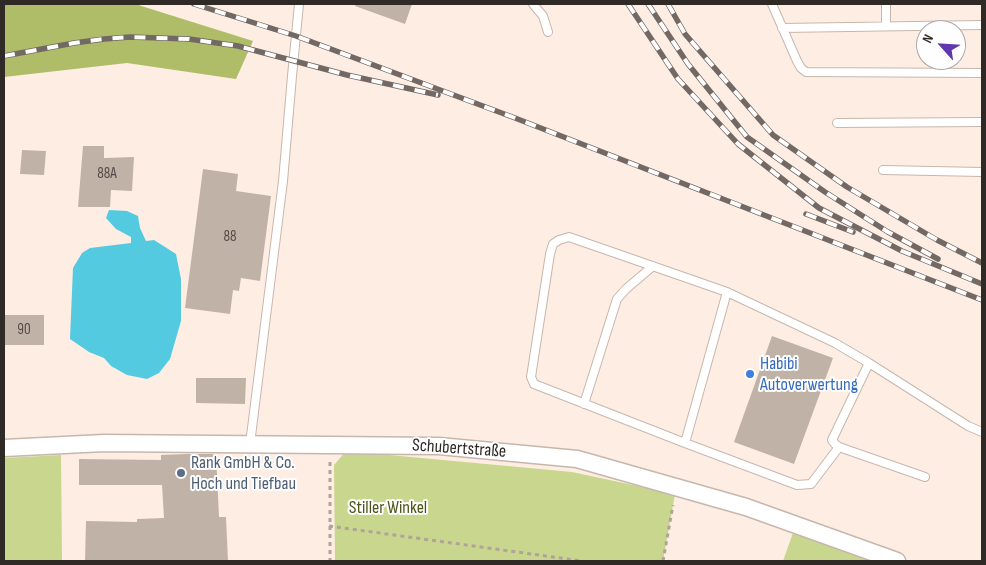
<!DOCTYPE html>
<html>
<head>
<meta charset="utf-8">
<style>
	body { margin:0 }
	#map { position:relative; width:986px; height:565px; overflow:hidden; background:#feede3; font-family:"Sofia Sans Condensed",sans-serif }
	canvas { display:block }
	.frame { position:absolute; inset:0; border:5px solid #302a27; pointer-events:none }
	.north { position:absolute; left:916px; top:20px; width:50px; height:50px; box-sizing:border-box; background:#fefefe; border:1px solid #aca9a8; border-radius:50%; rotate:296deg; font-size:14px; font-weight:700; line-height:20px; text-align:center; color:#302a27 }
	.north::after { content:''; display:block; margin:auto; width:18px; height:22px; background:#6136ae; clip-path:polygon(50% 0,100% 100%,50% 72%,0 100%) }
</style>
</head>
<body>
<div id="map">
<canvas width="986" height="565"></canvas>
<div class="frame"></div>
<div class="north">N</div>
</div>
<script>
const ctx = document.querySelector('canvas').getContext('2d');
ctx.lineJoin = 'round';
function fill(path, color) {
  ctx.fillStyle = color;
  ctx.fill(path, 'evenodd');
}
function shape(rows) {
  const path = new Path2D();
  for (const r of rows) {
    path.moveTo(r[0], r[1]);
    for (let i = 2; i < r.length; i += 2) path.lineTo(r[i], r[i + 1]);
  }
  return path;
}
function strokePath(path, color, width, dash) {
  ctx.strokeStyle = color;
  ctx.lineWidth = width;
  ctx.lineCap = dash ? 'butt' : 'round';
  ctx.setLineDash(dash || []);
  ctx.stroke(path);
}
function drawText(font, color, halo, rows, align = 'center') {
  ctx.font = font + ' "Sofia Sans Condensed",sans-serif';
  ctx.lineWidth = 4;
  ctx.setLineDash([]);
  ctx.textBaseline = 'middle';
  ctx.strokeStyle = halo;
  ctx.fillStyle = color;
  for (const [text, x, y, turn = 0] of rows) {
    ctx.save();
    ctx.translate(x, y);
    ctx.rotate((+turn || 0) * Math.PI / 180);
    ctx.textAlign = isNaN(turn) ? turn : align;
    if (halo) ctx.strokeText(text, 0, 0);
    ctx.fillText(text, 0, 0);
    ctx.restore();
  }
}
fill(shape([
	[346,451,572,472,675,494,663,561,335,561,334,465],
	[61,455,62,561,4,561,4,458],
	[794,530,882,561,783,561]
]), '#c9d68d');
fill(shape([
	[4,4,135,4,253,41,236,79,127,63,4,77]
]), '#afbd69');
fill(shape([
	[109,210,127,211,138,216,140,228,146,241,154,240,176,254,181,279,181,321,170,359,159,373,147,379,127,375,111,366,104,358,89,352,70,339,73,268,82,253,90,248,131,243,131,237,116,229,106,218]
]), '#53cae0');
fill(shape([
	[356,4,412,4,405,24,355,6],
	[83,146,104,146,104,158,134,157,132,191,111,190,110,207,78,207],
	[22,150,46,151,44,175,20,174],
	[203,169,238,174,236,191,271,196,260,281,241,278,239,291,233,290,230,314,185,308],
	[4,315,44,315,44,345,4,345],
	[772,336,833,358,794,464,734,442],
	[196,378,246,378,245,404,196,403],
	[186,454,216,454,219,517,226,517,228,561,85,561,86,521,137,522,137,519,164,518,162,485,79,485,79,459,161,460,161,455]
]), '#c1b2a8');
const service = shape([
	[533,4,543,16,548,32],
	[772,4,797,61,801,68,806,72,982,73],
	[886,26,886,4],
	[782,28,982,25],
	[837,123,982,122],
	[883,170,982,172],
	[869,363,832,440,835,444,839,447,925,477],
	[584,404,617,299,626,289,653,266],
	[685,443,727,292],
	[250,444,283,181,292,76,299,4],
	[839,447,811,484,797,485,685,443,534,384,531,377,550,254,553,244,559,240,569,237,727,292,835,343,869,363,968,426,982,432]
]);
const minor = shape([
	[4,448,104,443,439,446,577,459,746,507,897,561]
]);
strokePath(service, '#c6b7ad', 10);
strokePath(minor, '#c6b7ad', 19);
strokePath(shape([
	[330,462,330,561],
	[329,526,582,561],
	[663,561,673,505]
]), '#b0a39c', 3, [4, 4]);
strokePath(service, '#fff', 8);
strokePath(minor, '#fff', 16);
const rail = shape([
	[194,4,296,36,515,118,982,300],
	[628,4,678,79,738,144,819,208,902,251,982,284],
	[648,4,688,64,747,137,825,192,888,232,938,259],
	[668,4,685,34,773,135,847,187,937,240,982,263],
	[4,56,74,43,104,39,130,37,189,39,238,46,347,75,438,95],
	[806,214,853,232]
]);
strokePath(rail, '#736964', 5.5);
strokePath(rail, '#fefefe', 4, [11]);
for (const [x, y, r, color] of [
	[750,374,5,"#3f7fe0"],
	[181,473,5,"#5c6f8a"]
]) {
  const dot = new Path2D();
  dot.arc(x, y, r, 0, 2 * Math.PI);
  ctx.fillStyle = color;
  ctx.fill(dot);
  strokePath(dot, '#fefefe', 2);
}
drawText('15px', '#544c47', null, [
	["88A",107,174],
	["88",230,237],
	["90",24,330]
]);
drawText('18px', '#366cbe', '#fefefe', [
	["Habibi",760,364],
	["Autoverwertung",760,385]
], 'left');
drawText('18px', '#302a27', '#fefefe', [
	["Schubertstraße",459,449,4]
]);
drawText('18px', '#4e5e75', '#fefefe', [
	["Rank GmbH & Co.",191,463],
	["Hoch und Tiefbau",191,484]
], 'left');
drawText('18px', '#4c5417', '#fefefe', [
	["Stiller Winkel",388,508]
]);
</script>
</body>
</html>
